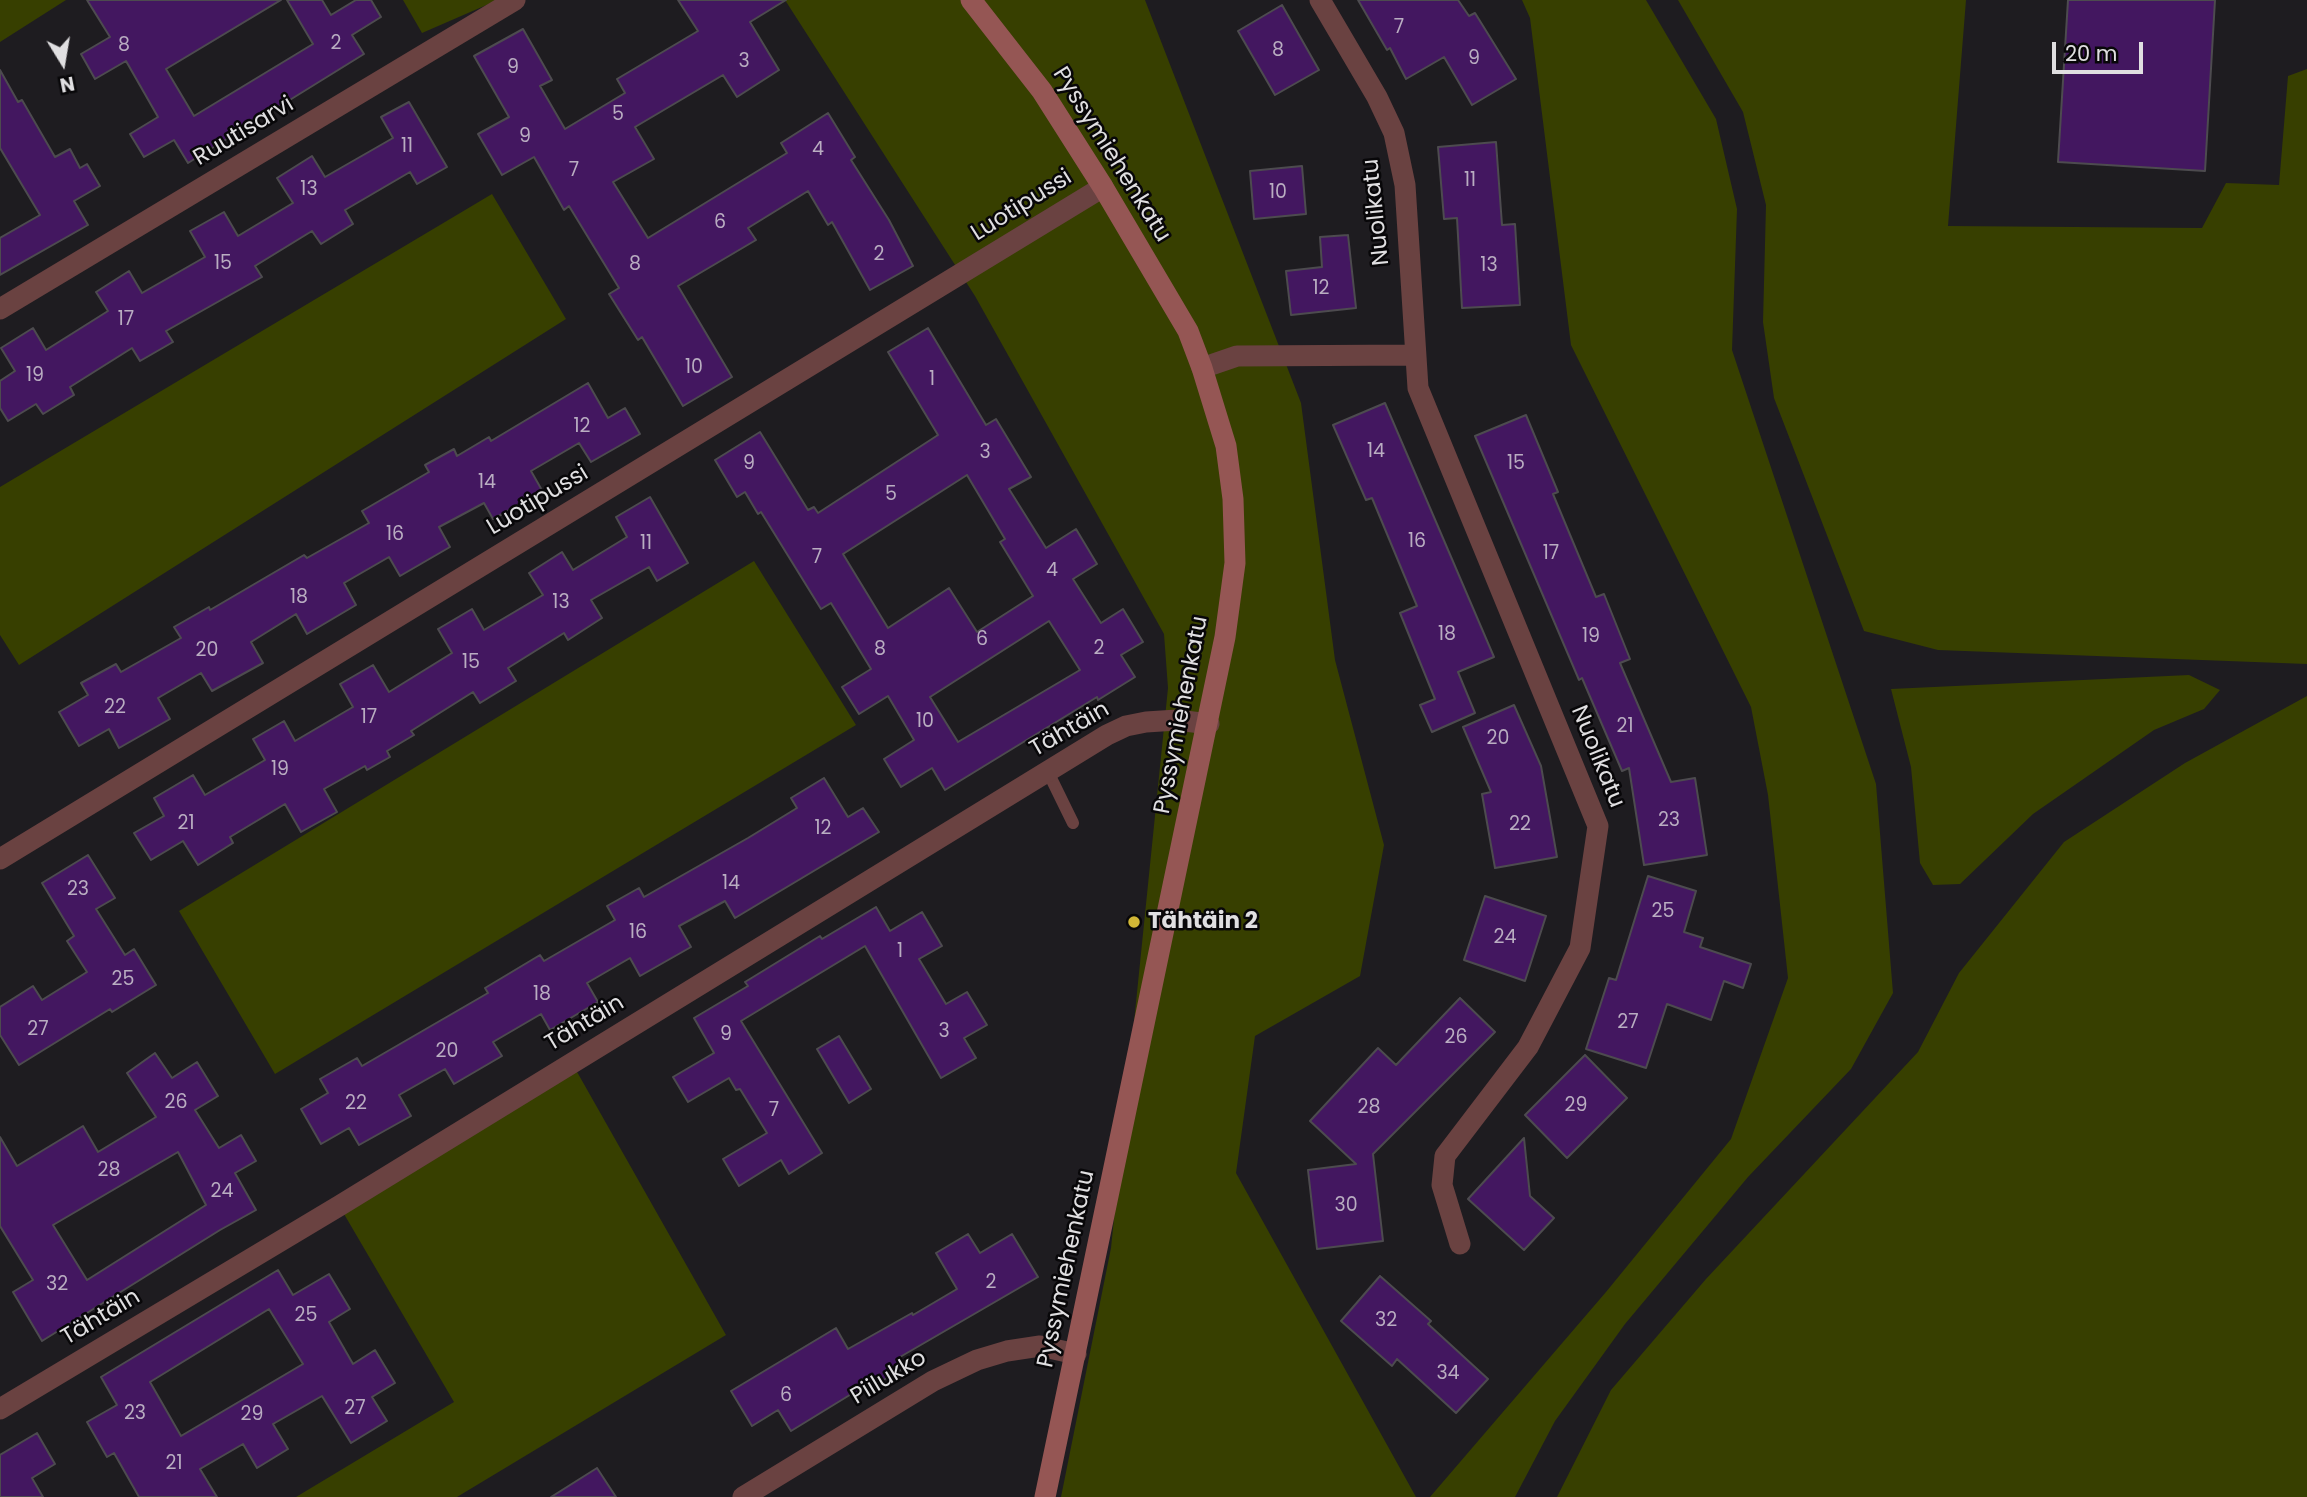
<!DOCTYPE html>
<html>
<head>
<meta charset="utf-8">
<style>
	body { margin:0 }
	#map { position:relative; width:2307px; height:1497px; overflow:hidden; background:#1e1c20; font-family:Poppins,sans-serif }
	canvas { display:block }
	.north { position:absolute; left:28px; top:28px; width:70px; height:70px; -webkit-text-stroke:5px #080709; paint-order:stroke; rotate:169deg; font-size:19px; font-weight:700; line-height:28px; text-align:center; color:#e0dfe1 }
	.north::after { content:''; display:block; margin:auto; width:24px; height:32px; background:#e0dfe1; clip-path:polygon(50% 0,100% 100%,50% 72%,0 100%) }
	.scale { position:absolute; left:2052px; top:42px; width:91px; height:32px; box-sizing:border-box; border:4px solid #e0dfe1; border-top:0; padding-left:9px; font-size:21px; line-height:24px; white-space:nowrap; color:#e0dfe1; -webkit-text-stroke:5px #080709; paint-order:stroke }
</style>
</head>
<body>
<div id="map">
<canvas width="2307" height="1497"></canvas>
<div class="north">N</div>
<div class="scale">20 m</div>
</div>
<script>
const ctx = document.querySelector('canvas').getContext('2d');
ctx.lineJoin = 'round';
function fill(path, color) {
  ctx.fillStyle = color;
  ctx.fill(path, 'evenodd');
}
function shape(rows) {
  const path = new Path2D();
  for (const r of rows) {
    path.moveTo(r[0], r[1]);
    for (let i = 2; i < r.length; i += 2) path.lineTo(r[i], r[i + 1]);
  }
  return path;
}
function strokePath(path, color, width, dash) {
  ctx.strokeStyle = color;
  ctx.lineWidth = width;
  ctx.lineCap = dash ? 'butt' : 'round';
  ctx.setLineDash(dash || []);
  ctx.stroke(path);
}
function drawText(font, color, halo, rows, align = 'center') {
  ctx.font = font + ' Poppins,sans-serif';
  ctx.lineWidth = 5;
  ctx.setLineDash([]);
  ctx.textBaseline = 'middle';
  ctx.strokeStyle = halo;
  ctx.fillStyle = color;
  for (const [text, x, y, turn = 0] of rows) {
    ctx.save();
    ctx.translate(x, y);
    ctx.rotate((+turn || 0) * Math.PI / 180);
    ctx.textAlign = isNaN(turn) ? turn : align;
    if (halo) ctx.strokeText(text, 0, 0);
    ctx.fillText(text, 0, 0);
    ctx.restore();
  }
}
fill(shape([
	[0,0,66,0,0,42],
	[403,0,498,0,422,33],
	[785,0,1145,0,1301,403,1335,660,1384,845,1360,976,1255,1036,1236,1173,1416,1497,1061,1497,1111,1248,1168,688,1164,634,975,296],
	[1522,0,1646,0,1716,119,1737,209,1732,350,1876,784,1893,993,1851,1069,1748,1177,1625,1324,1555,1421,1515,1497,1430,1497,1606,1292,1731,1139,1788,978,1768,795,1751,707,1571,345,1530,18],
	[1678,0,1966,0,1948,226,2202,228,2226,183,2279,185,2288,76,2307,69,2307,664,1938,650,1864,631,1774,398,1763,322,1766,205,1743,112],
	[492,194,566,319,19,665,0,635,0,487],
	[754,561,856,725,275,1074,179,911],
	[2189,675,2220,690,2204,709,2154,730,2033,814,1960,884,1933,885,1920,863,1911,767,1891,689],
	[2307,696,2307,1497,1557,1497,1611,1390,1706,1279,1918,1052,1959,973,2064,842,2185,763],
	[572,1063,726,1335,457,1497,296,1497,454,1402,344,1214]
]), '#373f00');
const building = shape([
	[87,0,281,0,166,69,194,116,313,44,287,0,322,0,331,15,356,0,371,0,381,17,352,35,364,54,188,163,174,140,144,157,130,134,158,117,126,61,95,79,81,54,110,37,87,0],
	[678,0,786,0,750,22,779,70,737,97,723,75,635,127,654,159,613,182,648,238,787,153,781,143,828,113,855,157,851,160,889,220,913,266,870,290,832,222,828,225,808,191,748,228,756,240,678,286,732,377,683,406,642,337,638,340,609,294,619,288,569,206,564,210,534,157,502,175,478,134,509,117,474,56,523,29,552,80,540,86,565,129,625,93,617,79,698,31,678,0],
	[1358,0,1458,0,1469,16,1475,13,1516,79,1472,105,1444,57,1406,79,1390,48,1387,50,1358,0],
	[2068,0,2215,0,2205,171,2058,162,2068,0],
	[1282,5,1319,70,1275,95,1238,31,1282,5],
	[0,70,18,102,22,100,55,157,70,149,80,168,87,164,100,186,74,201,88,225,0,275,0,238,40,215,0,148,0,70],
	[409,102,447,167,417,184,410,172,345,210,353,224,321,244,312,231,255,266,262,277,166,331,173,342,140,361,132,348,70,387,74,395,43,414,36,404,8,421,0,408,0,381,15,371,1,348,33,328,46,350,108,311,96,292,129,271,142,293,205,257,190,231,224,212,238,236,293,203,277,178,312,156,325,177,393,138,381,117,409,102],
	[1496,142,1502,225,1515,224,1520,305,1462,308,1457,218,1444,219,1438,147,1496,142],
	[1302,166,1306,214,1254,219,1250,171,1302,166],
	[1348,235,1356,308,1291,315,1286,271,1322,267,1320,237,1348,235],
	[928,328,986,425,996,419,1031,477,1009,489,1046,548,1076,529,1097,564,1073,579,1101,623,1123,609,1143,642,1121,655,1135,677,1098,700,1097,697,945,790,932,768,901,787,884,759,914,740,888,696,859,714,842,687,871,669,831,603,821,609,761,512,758,514,745,492,737,497,715,460,760,432,808,510,814,507,818,513,938,435,888,352,928,328],
	[967,475,1005,539,1000,542,1033,596,977,632,949,588,888,628,843,554,967,475],
	[1049,621,1080,670,958,742,930,697,1049,621],
	[588,383,608,418,625,408,640,434,591,462,579,443,531,471,543,492,493,519,484,503,439,527,450,547,400,576,389,557,344,583,356,605,307,634,296,614,251,642,263,663,212,691,201,673,158,698,170,719,119,748,109,729,79,746,59,712,88,695,81,683,116,664,121,672,181,638,174,627,209,607,210,610,304,555,307,558,369,523,362,511,429,472,425,465,454,449,457,456,489,437,491,441,588,383],
	[1385,403,1494,657,1458,672,1475,713,1432,732,1420,705,1435,699,1400,613,1417,606,1372,498,1366,500,1333,425,1385,403],
	[1526,415,1558,492,1553,494,1596,597,1604,594,1630,659,1620,663,1671,782,1695,778,1707,855,1644,865,1629,768,1622,771,1582,678,1579,680,1475,436,1526,415],
	[650,497,688,563,657,581,649,567,591,600,602,618,568,640,564,633,508,668,516,681,480,703,473,692,411,731,414,735,387,751,390,757,367,770,365,766,324,789,337,812,301,832,285,804,230,837,233,843,198,865,183,841,151,860,134,833,164,816,154,798,193,775,205,795,265,760,253,739,284,721,295,741,353,707,340,684,373,665,389,692,452,653,438,629,472,609,484,630,543,595,529,573,562,552,573,570,627,537,616,517,650,497],
	[1514,705,1541,766,1557,857,1495,868,1482,794,1491,792,1463,727,1514,705],
	[824,778,848,817,863,808,879,832,735,918,725,901,679,926,691,947,640,976,630,958,587,983,598,1002,550,1030,541,1014,493,1042,502,1056,454,1084,445,1069,399,1095,411,1116,359,1145,349,1128,321,1144,301,1109,328,1093,320,1079,357,1058,362,1066,488,993,485,988,540,955,544,961,615,920,607,906,639,888,644,897,748,838,797,808,791,798,824,778],
	[88,855,115,898,96,909,125,955,134,949,156,985,112,1012,110,1009,19,1065,0,1035,0,1007,33,986,42,1000,87,972,67,941,74,936,42,883,88,855],
	[1648,876,1696,891,1684,932,1703,938,1700,947,1751,964,1743,988,1724,981,1711,1020,1667,1004,1646,1068,1586,1049,1609,978,1616,980,1648,876],
	[1485,896,1546,916,1525,981,1464,960,1485,896],
	[876,907,890,931,922,912,942,946,919,959,946,1004,967,992,987,1025,964,1038,976,1058,941,1078,865,946,741,1021,822,1153,789,1174,781,1160,739,1186,723,1159,767,1133,740,1089,736,1090,729,1078,688,1102,673,1077,714,1053,694,1018,748,986,745,982,820,936,822,939,876,907],
	[1460,998,1495,1032,1373,1154,1383,1241,1317,1249,1308,1170,1356,1164,1310,1121,1378,1048,1396,1065,1460,998],
	[839,1036,871,1089,849,1103,817,1049,839,1036],
	[155,1053,172,1078,197,1062,218,1096,195,1110,219,1148,241,1135,256,1161,235,1173,256,1210,220,1230,42,1341,13,1292,33,1280,0,1226,0,1137,17,1166,83,1126,98,1152,156,1117,127,1073,155,1053],
	[178,1152,206,1205,87,1280,53,1225,178,1152],
	[1585,1055,1627,1098,1567,1158,1525,1115,1585,1055],
	[1524,1138,1530,1196,1554,1218,1524,1250,1468,1199,1524,1138],
	[968,1234,980,1253,1012,1234,1038,1277,900,1357,905,1367,855,1397,853,1393,791,1431,778,1410,752,1426,731,1391,836,1328,848,1349,912,1313,913,1315,957,1289,936,1253,968,1234],
	[278,1270,293,1295,329,1274,350,1309,329,1322,353,1364,375,1350,395,1383,372,1397,387,1421,351,1443,322,1396,273,1424,288,1449,257,1468,243,1444,200,1469,217,1497,139,1497,114,1453,107,1457,87,1422,117,1405,101,1377,278,1270],
	[269,1309,303,1364,181,1436,150,1382,269,1309],
	[1380,1276,1431,1321,1428,1324,1488,1379,1456,1413,1397,1359,1392,1366,1341,1321,1380,1276],
	[37,1433,55,1464,32,1478,43,1497,0,1497,0,1455,37,1433],
	[597,1468,616,1497,551,1497,597,1468]
]);
fill(building, '#431760');
strokePath(building, '#4d4b4f', 2);
strokePath(shape([
	[1048,772,1073,823]
]), '#6a4241', 12);
strokePath(shape([
	[1320,0,1377,97,1394,133,1405,185,1418,388,1598,826,1580,948,1528,1047,1445,1156,1442,1185,1460,1244],
	[0,309,515,0],
	[1202,368,1237,356,1415,355],
	[0,859,1103,187],
	[0,1409,339,1206,1107,735,1126,726,1146,722,1177,720,1209,724],
	[743,1497,933,1381,977,1360,1007,1351,1040,1346,1076,1354]
]), '#6a4241', 21);
strokePath(shape([
	[971,0,1042,91,1103,187,1188,331,1202,368,1226,446,1233,499,1235,563,1225,637,1045,1497]
]), '#955654', 21);
for (const [x, y, r, color] of [
	[1134,922,7,"#d2b736"]
]) {
  const dot = new Path2D();
  dot.arc(x, y, r, 0, 2 * Math.PI);
  ctx.fillStyle = color;
  ctx.fill(dot);
  strokePath(dot, '#080709', 2.5);
}
drawText('19px', '#b9adc1', null, [
	["7",1399,28],
	["2",336,44],
	["8",124,46],
	["8",1278,51],
	["9",1474,59],
	["3",744,62],
	["9",513,68],
	["5",618,115],
	["9",525,137],
	["11",407,147],
	["4",818,150],
	["7",574,171],
	["11",1470,181],
	["13",309,190],
	["10",1278,193],
	["6",720,223],
	["2",879,255],
	["15",223,264],
	["8",635,265],
	["13",1489,266],
	["12",1321,289],
	["17",126,320],
	["10",694,368],
	["19",35,376],
	["1",932,380],
	["12",582,427],
	["14",1376,452],
	["3",985,453],
	["9",749,464],
	["15",1516,464],
	["14",487,483],
	["5",891,495],
	["16",395,535],
	["16",1417,542],
	["11",646,544],
	["17",1551,554],
	["7",817,558],
	["4",1052,571],
	["18",299,598],
	["13",561,603],
	["18",1447,635],
	["19",1591,637],
	["6",982,640],
	["2",1099,649],
	["8",880,650],
	["20",207,651],
	["15",471,663],
	["22",115,708],
	["17",369,718],
	["10",925,722],
	["21",1625,727],
	["20",1498,739],
	["19",280,770],
	["23",1669,821],
	["21",186,824],
	["22",1520,825],
	["12",823,829],
	["14",731,884],
	["23",78,890],
	["25",1663,912],
	["16",638,933],
	["24",1505,938],
	["1",900,952],
	["25",123,980],
	["18",542,995],
	["27",1628,1023],
	["27",38,1030],
	["3",944,1032],
	["9",726,1035],
	["26",1456,1038],
	["20",447,1052],
	["26",176,1103],
	["22",356,1104],
	["29",1576,1106],
	["28",1369,1108],
	["7",774,1111],
	["28",109,1171],
	["24",222,1192],
	["30",1346,1206],
	["2",991,1283],
	["32",57,1285],
	["25",306,1316],
	["32",1386,1321],
	["34",1448,1374],
	["6",786,1396],
	["27",355,1409],
	["23",135,1414],
	["29",252,1415],
	["21",174,1464]
]);
drawText('23px', '#e0dfe1', '#080709', [
	["Ruutisarvi",244,132,-31],
	["Pyssymiehenkatu",1111,155,58],
	["Luotipussi",1022,206,-32],
	["Nuolikatu",1377,212,-96],
	["Luotipussi",538,501,-31],
	["Pyssymiehenkatu",1182,715,-79],
	["Tähtäin",1070,730,-30],
	["Nuolikatu",1597,757,68],
	["Tähtäin",585,1024,-31],
	["Pyssymiehenkatu",1067,1269,-78],
	["Tähtäin",101,1318,-31],
	["Piilukko",889,1378,-31]
]);
drawText('bold 23px', '#e0dfe1', '#080709', [
	["Tähtäin 2",1148,922]
], 'left');
</script>
</body>
</html>
